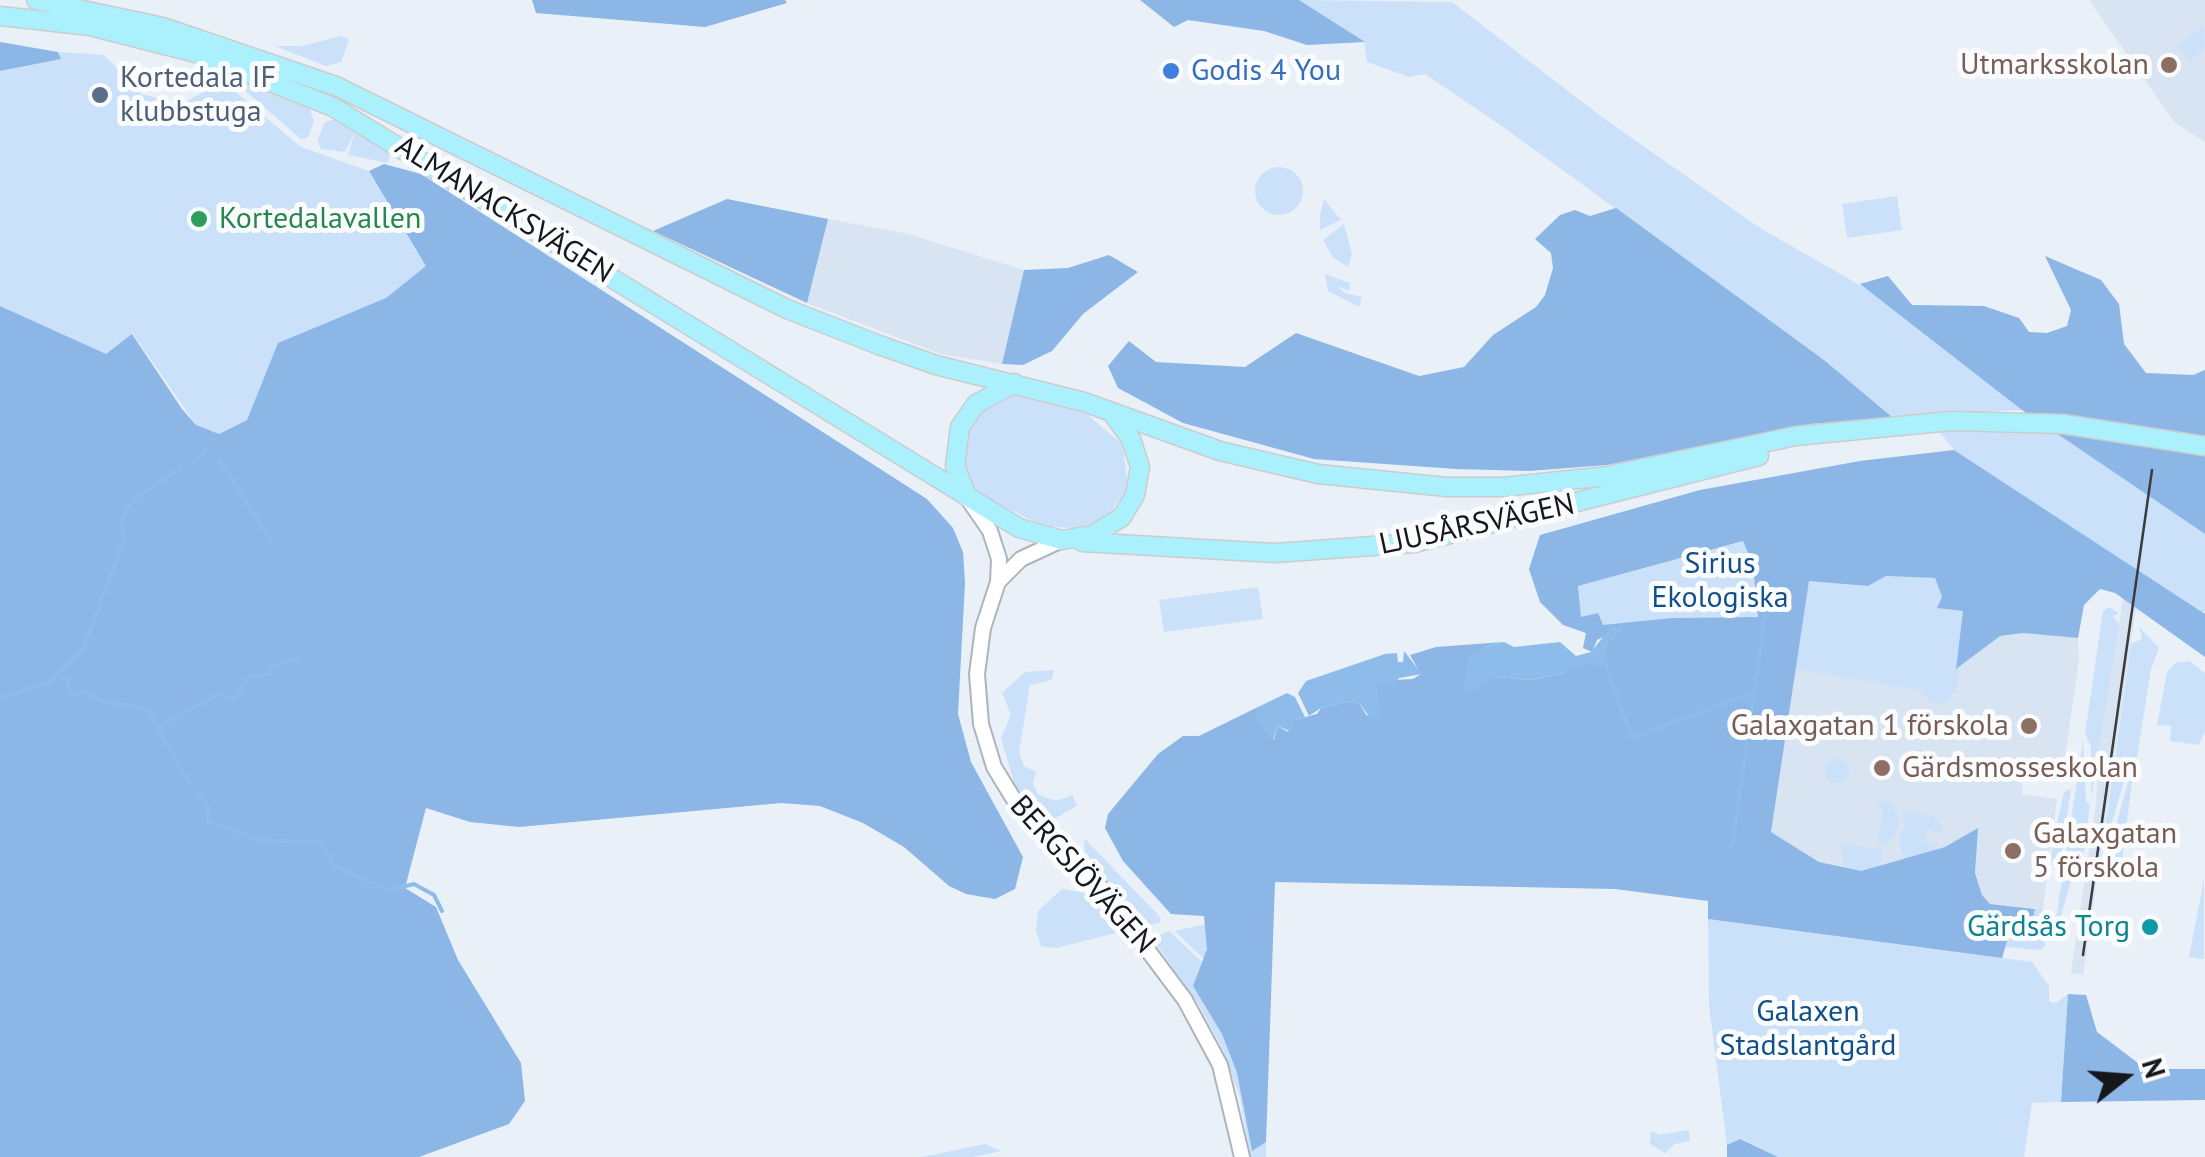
<!DOCTYPE html>
<html>
<head>
<meta charset="utf-8">
<style>
	body { margin:0 }
	#map { position:relative; width:2205px; height:1157px; overflow:hidden; background:#e9f0f7; font-family:"PT Sans",sans-serif }
	canvas { display:block }
	.north { position:absolute; left:2075px; top:1027px; width:100px; height:100px; -webkit-text-stroke:8px #fbfcfe; paint-order:stroke; rotate:73deg; font-size:28px; font-weight:700; line-height:40px; text-align:center; color:#15171a }
	.north::after { content:''; display:block; margin:auto; width:35px; height:45px; background:#15171a; clip-path:polygon(50% 0,100% 100%,50% 72%,0 100%) }
</style>
</head>
<body>
<div id="map">
<canvas width="2205" height="1157"></canvas>
<div class="north">N</div>
</div>
<script>
const ctx = document.querySelector('canvas').getContext('2d');
ctx.lineJoin = 'round';
function fill(path, color) {
  ctx.fillStyle = color;
  ctx.fill(path, 'evenodd');
}
function shape(rows) {
  const path = new Path2D();
  for (const r of rows) {
    if (r.length === 3) {
      path.moveTo(r[0] + r[2], r[1]);
      path.arc(r[0], r[1], r[2], 0, 2 * Math.PI);
      continue;
    }
    path.moveTo(r[0], r[1]);
    for (let i = 2; i < r.length; i += 2) path.lineTo(r[i], r[i + 1]);
  }
  return path;
}
function strokePath(path, color, width, dash) {
  ctx.strokeStyle = color;
  ctx.lineWidth = width;
  ctx.lineCap = dash ? 'butt' : 'round';
  ctx.setLineDash(dash || []);
  ctx.stroke(path);
}
function drawText(font, color, halo, rows, align = 'center') {
  ctx.font = font + ' "PT Sans",sans-serif';
  ctx.lineWidth = 10;
  ctx.setLineDash([]);
  ctx.textBaseline = 'middle';
  ctx.strokeStyle = halo;
  ctx.fillStyle = color;
  for (const [text, x, y, turn = 0] of rows) {
    ctx.save();
    ctx.translate(x, y);
    ctx.rotate((+turn || 0) * Math.PI / 180);
    ctx.textAlign = isNaN(turn) ? turn : align;
    if (halo) ctx.strokeText(text, 0, 0);
    ctx.fillText(text, 0, 0);
    ctx.restore();
  }
}
fill(shape([
	[2089,0,2205,0,2205,142,2174,122],
	[828,219,908,234,1024,270,1002,364,941,354,807,303],
	[2135,525,2136,607,2083,975,2071,973,2096,804,2099,746],
	[2023,633,2078,638,2079,660,2065,758,2047,766,2025,762,2023,774,2022,794,2057,799,2043,909,1990,904,1982,895,1975,873,1977,829,1945,847,1861,871,1819,862,1771,832,1793,669,1954,696,1956,669,1999,636]
]), '#d8e4f1');
fill(shape([
	[1299,0,1452,2,1602,117,1760,228,1884,299,2022,410,1892,417,1824,360,1506,129,1425,74,1409,77,1367,62,1364,42],
	[2203,26,2205,48,2189,61,2177,46],
	[341,36,349,39,341,62,326,66,275,46,302,46],
	[58,52,104,55,141,94,182,104,222,81,301,147,369,171,427,266,386,298,352,314,261,389,247,420,218,434,196,425,133,334,106,355,0,306,0,71,60,59],
	[222,71,309,106,314,122,308,137,301,139],
	[337,119,391,151,388,163,348,155,355,132,345,152,321,149,317,141,325,122],
	[1279,191,24],
	[1897,196,1902,230,1847,238,1842,204],
	[1324,199,1341,220,1320,230,1320,215],
	[1344,224,1352,254,1348,267,1333,257,1323,240],
	[1325,274,1350,283,1349,291,1337,286,1345,293,1362,297,1359,307,1328,291],
	[1012,395,1055,401,1087,414,1123,445,1128,488,1106,519,1078,529,1040,525,974,491,958,453,972,416,993,400],
	[1937,429,2056,433,2205,534,2205,614,1954,450],
	[1743,541,1753,565,1759,617,1672,618,1603,626,1581,618,1578,586],
	[1886,576,1935,578,1942,597,1963,611,1957,689,1947,703,1932,703,1918,690,1793,669,1809,580,1867,586],
	[1258,587,1263,619,1164,632,1159,600],
	[2109,607,2119,613,2113,616,2119,625,2091,798,2091,746,2085,734,2103,611],
	[2139,627,2159,648,2151,669,2137,757,2127,771,2101,859,2131,644,2142,639],
	[2189,661,2205,673,2205,732,2199,745,2170,741,2171,726,2157,725,2167,672,2175,663],
	[1054,670,1052,680,1030,685,1019,752,1024,766,1036,772,1033,784,1039,795,1056,801,1073,795,1076,805,1080,804,1056,818,1039,812,1015,786,1001,738,1011,715,1002,693,1025,672],
	[2083,741,2086,802,2090,804,2082,867,2073,875,2052,945],
	[1837,771,12],
	[2133,774,2122,862,2107,859,2130,775],
	[2071,789,2061,856,2056,873,2051,857,2055,831,2064,792],
	[1875,800,1891,803,1900,820,1896,834,1886,843,1877,844,1883,810],
	[1903,810,1933,816,1943,828,1941,833,1929,828,1924,841,1937,846,1933,853,1906,866,1898,841,1904,827],
	[1084,838,1160,917,1161,922,1144,927,1085,858],
	[1840,843,1883,850,1877,876,1845,870],
	[2204,879,2204,958,2202,959,2189,957],
	[1062,889,1086,893,1124,931,1056,948,1041,946,1036,931,1038,911],
	[2035,909,2043,909,2045,946,2040,950,2005,947,2008,938,2031,926],
	[1708,919,2032,962,2049,986,2049,1001,2056,1003,2068,994,2061,1102,2032,1103,2024,1157,1778,1157,1741,1139,1727,1145,1709,1006],
	[1215,922,1209,964,1175,931],
	[1169,931,1202,962,1193,986,1222,1034,1237,1073,1252,1150,1266,1142,1266,1157,1250,1157,1240,1097,1223,1050,1199,1005,1152,938],
	[1689,1130,1690,1141,1675,1144,1665,1153,1650,1144,1651,1131,1660,1135],
	[985,1144,1001,1151,973,1157,922,1157]
]), '#cbe1fa');
fill(shape([
	[532,0,785,0,787,3,705,27,536,13],
	[1140,0,1299,0,1365,42,1307,45,1264,31,1188,20,1174,27],
	[0,42,58,52,61,59,0,71],
	[384,164,421,174,927,499,953,528,963,552,965,583,958,714,971,762,1023,857,1015,889,995,899,966,894,949,886,904,847,863,823,820,806,781,803,519,827,470,822,426,808,405,888,436,907,458,960,521,1063,525,1101,509,1124,419,1157,0,1157,0,306,106,354,132,334,182,409,196,425,219,434,247,420,278,343,386,298,426,266,369,171],
	[727,199,828,219,807,303,653,231],
	[1616,208,1824,360,1892,417,1810,424,1607,465,1529,471,1456,469,1314,459,1183,423,1118,388,1108,366,1129,341,1156,362,1245,367,1296,333,1419,376,1464,367,1493,335,1536,307,1545,295,1553,268,1551,253,1535,239,1560,215,1575,210,1590,216],
	[1109,255,1138,272,1083,314,1052,351,1023,365,1002,364,1024,270,1068,268],
	[2045,256,2101,280,2119,304,2124,344,2146,373,2193,375,2205,370,2205,534,2022,410,1860,284,1888,276,1912,305,1984,306,2019,318,2029,332,2047,333,2067,326,2071,310],
	[1954,450,2205,614,2205,657,2115,593,2100,589,2084,605,2078,638,2023,633,2000,636,1956,669,1963,611,1937,608,1942,597,1935,578,1886,576,1868,586,1809,581,1771,832,1819,862,1861,871,1945,847,1978,828,1975,873,1982,895,1990,904,2035,909,2031,926,2008,938,2002,958,1708,919,1708,901,1615,889,1275,882,1266,1142,1252,1151,1237,1073,1222,1034,1193,986,1207,949,1204,916,1171,914,1123,861,1105,828,1108,814,1158,754,1183,736,1199,736,1258,707,1256,718,1274,740,1277,726,1288,732,1294,720,1317,714,1321,708,1352,701,1359,703,1367,716,1377,697,1377,681,1413,679,1421,674,1410,655,1436,647,1504,642,1483,647,1496,677,1530,680,1564,673,1604,652,1607,643,1624,627,1597,640,1592,652,1583,648,1586,633,1563,625,1540,602,1529,569,1540,535,1700,490,1860,461],
	[1743,541,1753,565,1758,617,1672,618,1603,625,1598,613,1581,617,1578,586],
	[2068,994,2086,995,2097,1032,2146,1069,2205,1069,2205,1100,2061,1102],
	[1740,1139,1778,1157,1727,1157,1727,1145]
]), '#8bb6e6');
fill(shape([
	[1611,627,1625,627,1607,643,1604,652,1609,666,1599,667,1592,661,1564,673,1529,680,1496,677,1463,696,1469,654,1483,647,1504,642,1514,647,1560,642,1576,656,1591,652],
	[1404,651,1422,674,1399,678,1394,686,1377,681,1380,716,1372,720,1359,703,1352,701,1321,708,1309,716,1298,693,1306,681,1385,654,1397,653,1398,662,1403,662],
	[1287,693,1295,697,1305,717,1294,720,1292,732,1277,726,1273,741,1255,718,1258,707]
]), '#8dbceb');
strokePath(shape([
	[220,461,271,540],
	[194,462,207,450],
	[1606,666,1632,738,1753,693],
	[58,676,68,679,69,692,75,694,86,692,101,701,147,709,189,783],
	[0,699,48,683,84,647,124,539,122,518,134,499,181,468],
	[159,726,220,694,233,699,250,677,268,674,272,668,298,657],
	[196,792,208,806,208,821,260,840,322,843,334,866,388,890,414,884,434,895,442,911],
	[1732,846,1765,616]
]), '#8dbceb', 4);
const minor = shape([
	[968,499,990,531,999,559,998,582,983,628,977,674,981,724,994,767,1021,811,1102,889,1185,1000,1220,1065,1242,1157],
	[998,582,1021,559,1062,540]
]);
const major = shape([
	[36,0,163,27,336,86,787,309,879,345,936,365,1084,402,1220,451,1318,474,1447,487,1503,487,1607,476,1796,436,1951,421,2063,424,2205,446],
	[0,16,90,26,200,54,333,107,1019,528,1062,540,1093,535,1122,517,1135,495,1140,467,1131,439,1111,412],
	[967,496,955,466,960,427,976,404,1015,383],
	[1082,542,1275,553,1414,543,1759,456]
]);
strokePath(minor, '#aeb4bb', 18);
strokePath(major, '#cccccd', 21);
strokePath(minor, '#fff', 14);
strokePath(major, '#abf0fd', 18);
strokePath(shape([
	[2083,955,2152,470]
]), '#393c40', 2.5);
for (const [x, y, r, color] of [
	[2169,65,10,"#8d6e63"],
	[1171,71,10,"#3f7fe0"],
	[100,95,10,"#5c6f8a"],
	[199,219,10,"#2e9e5b"],
	[2029,726,10,"#8d6e63"],
	[1882,768,10,"#8d6e63"],
	[2013,851,10,"#8d6e63"],
	[2150,927,10,"#0f9aa8"]
]) {
  const dot = new Path2D();
  dot.arc(x, y, r, 0, 2 * Math.PI);
  ctx.fillStyle = color;
  ctx.fill(dot);
  strokePath(dot, '#fbfcfe', 4);
}
drawText('30px', '#785e54', '#fbfcfe', [
	["Utmarksskolan",2149,65],
	["Galaxgatan 1 förskola",2009,726],
	["Gärdsmosseskolan",1902,768,"left"],
	["Galaxgatan",2033,834,"left"],
	["5 förskola",2033,868,"left"]
], 'right');
drawText('30px', '#366cbe', '#fbfcfe', [
	["Godis 4 You",1191,71]
], 'left');
drawText('30px', '#4e5e75', '#fbfcfe', [
	["Kortedala IF",120,78],
	["klubbstuga",120,112]
], 'left');
drawText('30px', '#15171a', '#fbfcfe', [
	["ALMANACKSVÄGEN",504,210,32],
	["LJUSÅRSVÄGEN",1477,525,-12],
	["BERGSJÖVÄGEN",1082,875,48]
]);
drawText('30px', '#27864d', '#fbfcfe', [
	["Kortedalavallen",219,219]
], 'left');
drawText('30px', '#114f89', '#fbfcfe', [
	["Sirius",1720,564],
	["Ekologiska",1720,598],
	["Galaxen",1808,1012],
	["Stadslantgård",1808,1046]
]);
drawText('30px', '#0d838f', '#fbfcfe', [
	["Gärdsås Torg",2130,927]
], 'right');
</script>
</body>
</html>
